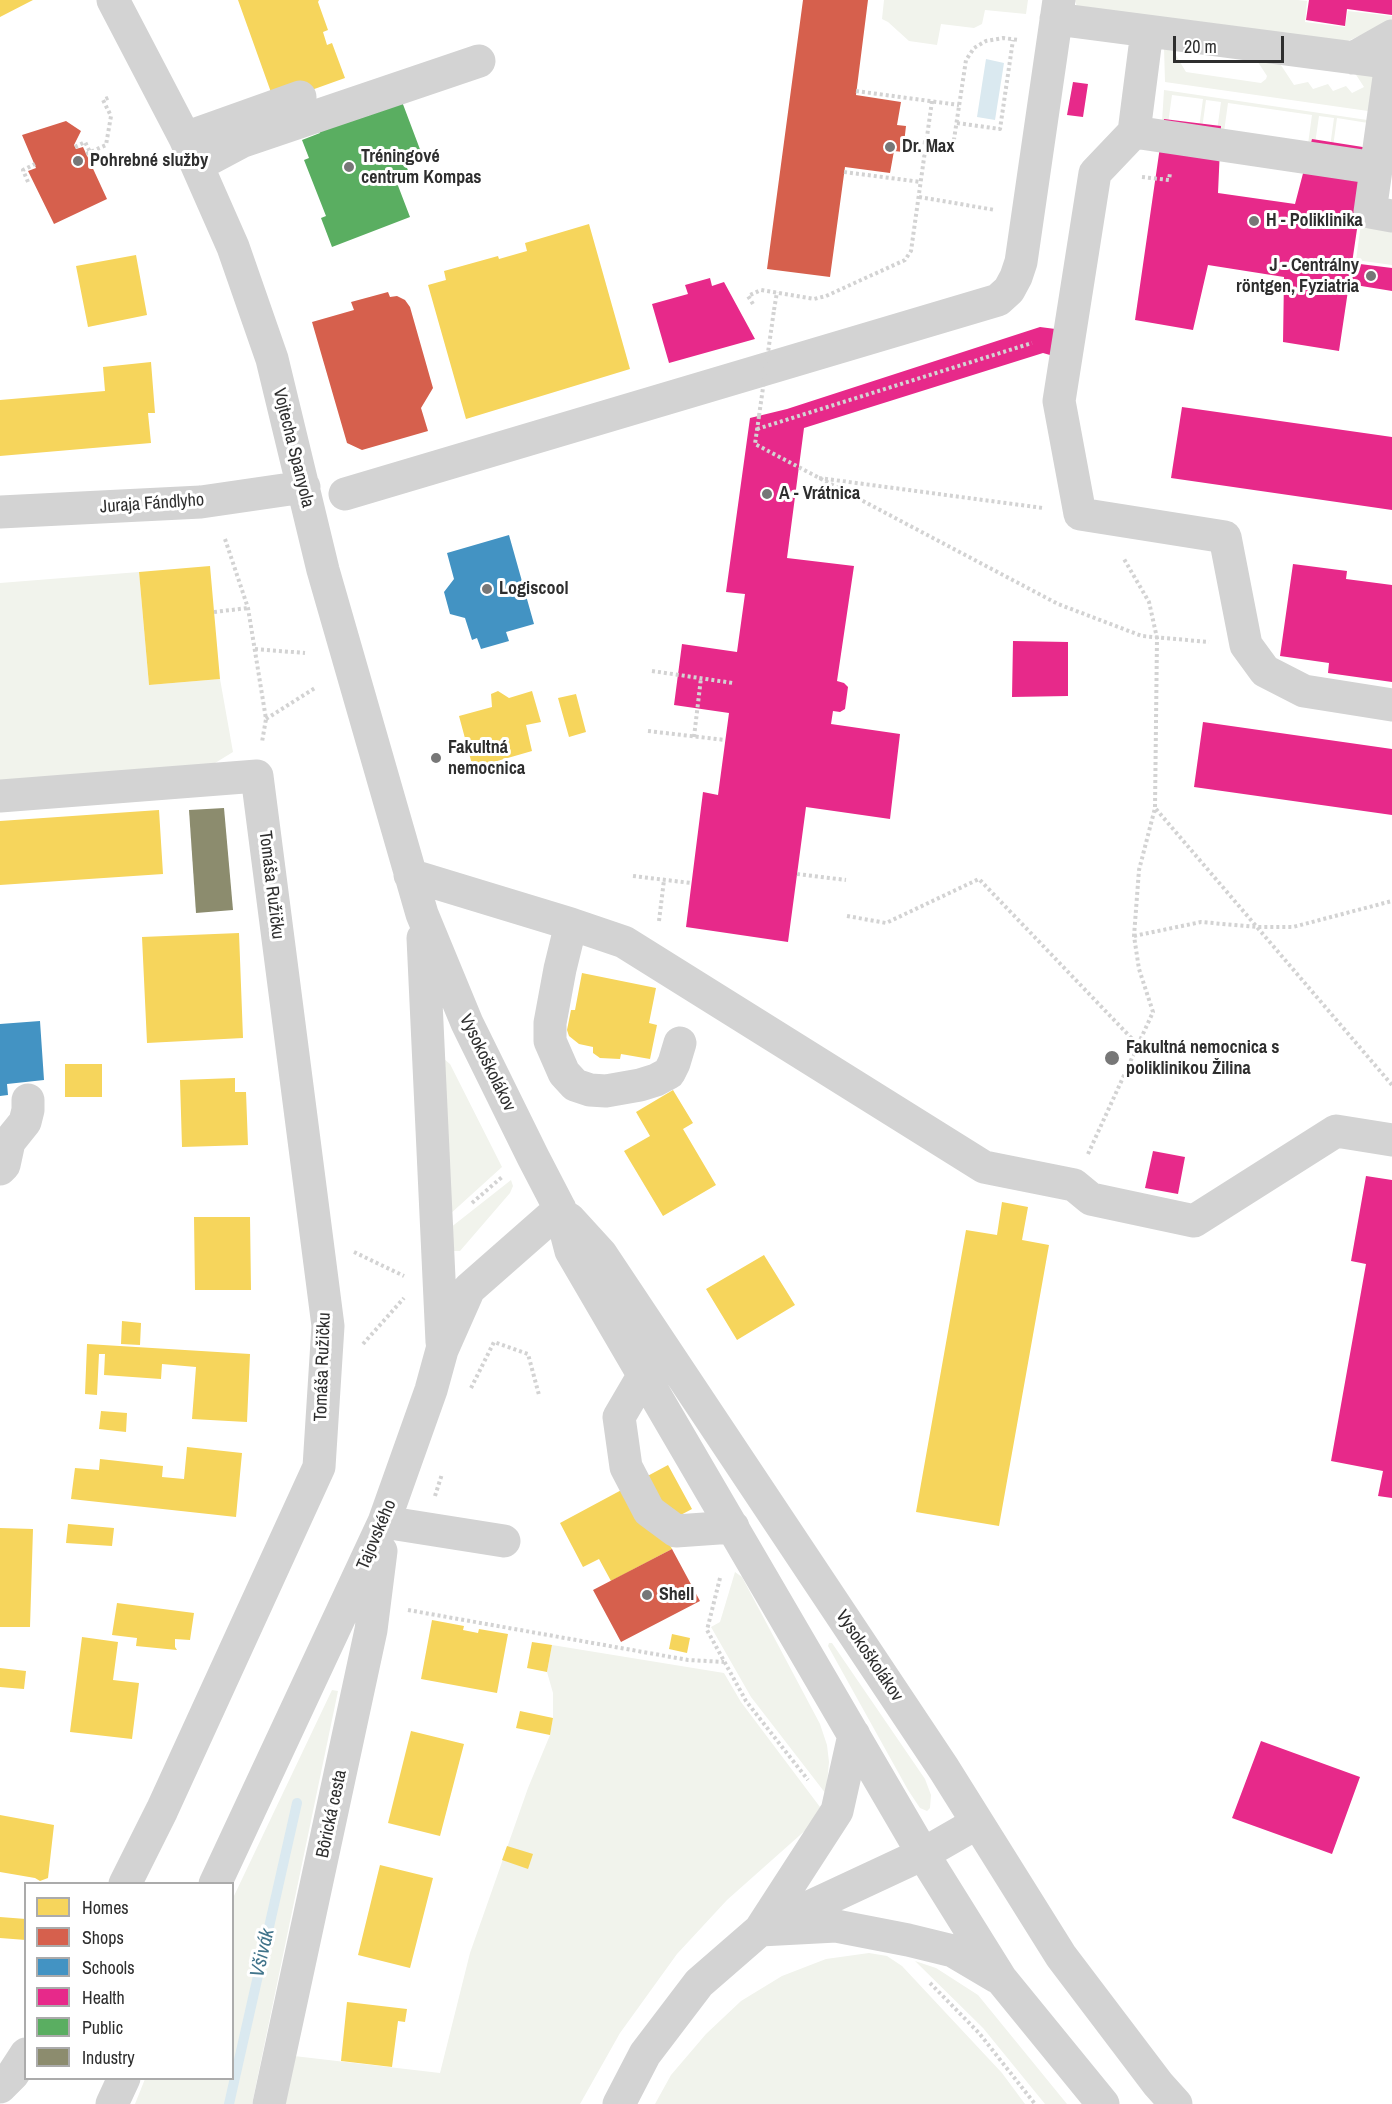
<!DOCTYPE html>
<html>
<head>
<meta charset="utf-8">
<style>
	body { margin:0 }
	#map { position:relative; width:1392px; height:2104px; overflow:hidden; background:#fff; font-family:"Archivo Narrow",sans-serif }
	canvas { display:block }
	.legend { position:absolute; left:24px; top:1882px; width:210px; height:198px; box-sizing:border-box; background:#fff; border:2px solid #ababab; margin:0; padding:8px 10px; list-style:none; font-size:18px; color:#2e2e2e }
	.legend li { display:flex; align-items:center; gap:12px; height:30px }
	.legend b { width:30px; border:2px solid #ababab }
	.scale { position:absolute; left:1173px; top:36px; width:111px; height:27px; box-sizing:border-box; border:3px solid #2e2e2e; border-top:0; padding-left:8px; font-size:18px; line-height:21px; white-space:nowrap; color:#2e2e2e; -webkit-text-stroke:4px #fff; paint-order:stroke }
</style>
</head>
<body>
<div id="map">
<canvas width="1392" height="2104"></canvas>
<ul class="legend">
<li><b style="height:16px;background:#f6d55c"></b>Homes</li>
<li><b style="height:16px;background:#d6604d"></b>Shops</li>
<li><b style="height:16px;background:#4393c3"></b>Schools</li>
<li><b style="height:16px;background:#e7298a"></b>Health</li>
<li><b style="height:16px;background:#5aae61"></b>Public</li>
<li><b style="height:16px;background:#8c8c6e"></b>Industry</li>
</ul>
<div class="scale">20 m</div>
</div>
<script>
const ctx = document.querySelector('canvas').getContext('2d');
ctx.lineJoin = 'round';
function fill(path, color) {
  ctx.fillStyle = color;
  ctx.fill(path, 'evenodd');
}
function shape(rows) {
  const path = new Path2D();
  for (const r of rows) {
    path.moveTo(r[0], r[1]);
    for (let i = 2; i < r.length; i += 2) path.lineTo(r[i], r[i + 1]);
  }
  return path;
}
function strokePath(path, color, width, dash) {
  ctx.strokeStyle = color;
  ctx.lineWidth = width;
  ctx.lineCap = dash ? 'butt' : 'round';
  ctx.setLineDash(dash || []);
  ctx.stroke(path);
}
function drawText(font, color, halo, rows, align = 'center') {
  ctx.font = font + ' "Archivo Narrow",sans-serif';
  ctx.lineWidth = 6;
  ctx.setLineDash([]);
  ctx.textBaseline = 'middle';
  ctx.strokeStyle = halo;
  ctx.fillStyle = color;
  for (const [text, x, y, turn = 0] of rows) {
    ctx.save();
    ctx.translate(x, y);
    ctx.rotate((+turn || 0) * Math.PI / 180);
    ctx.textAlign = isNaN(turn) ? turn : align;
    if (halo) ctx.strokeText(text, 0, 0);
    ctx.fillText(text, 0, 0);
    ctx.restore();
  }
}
fill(shape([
	[884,0,1028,0,1026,14,985,10,982,24,974,28,941,24,937,45,909,41,888,22,882,19],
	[1075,0,1298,0,1307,1,1305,22,1345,27,1348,11,1392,16,1392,21,1337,46,1077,7],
	[1168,42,1186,72,1261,83,1266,79,1267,76,1252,53,1275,56,1294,85,1308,82,1313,89,1328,84,1333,91,1346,86,1352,93,1364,87,1351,67,1373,72,1375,112,1165,82,1164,47],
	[1164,90,1374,121,1368,123,1337,118,1333,147,1330,147,1334,118,1319,116,1315,144,1308,144,1312,115,1228,103,1224,132,1217,131,1221,102,1206,100,1202,129,1199,128,1203,99,1172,95,1168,124,1162,122],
	[1361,224,1392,230,1392,265,1356,260],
	[139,572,149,685,220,679,233,752,202,771,0,785,0,583],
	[444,1059,450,1064,502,1167,449,1215],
	[511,1180,513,1186,510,1193,460,1251,453,1251,450,1228],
	[735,1572,742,1577,820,1724,827,1745,829,1762,826,1794,751,1697,711,1627,720,1622],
	[829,1643,832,1643,925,1779,931,1795,930,1808,927,1811,920,1808,908,1790,828,1646],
	[552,1645,724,1673,741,1702,820,1807,808,1828,727,1900,677,1954,620,2033,580,2104,285,2104,294,2056,440,2073,470,1953,528,1788,550,1735,553,1718,553,1693,547,1672],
	[332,1690,338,1691,252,2104,135,2104,145,2079,232,2078,233,1898],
	[869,1953,887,1956,902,1966,1002,2073,1025,2104,655,2104,671,2075,706,2034,741,2001,782,1976,826,1959],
	[915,1961,936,1968,978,1995,1067,2104,1045,2104,983,2028]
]), '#f1f3ec');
fill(shape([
	[986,59,1004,63,995,120,977,117]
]), '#dae9f0');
fill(shape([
	[0,0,33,0,0,17],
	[238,0,319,0,318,2,328,30,323,32,327,45,332,43,345,78,306,92,272,95],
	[589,224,630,369,466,419,428,285,446,280,444,271,498,256,499,259,527,251,525,243],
	[136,255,147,315,88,327,76,266],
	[151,362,155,413,148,413,151,443,0,456,0,400,105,391,103,367],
	[210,566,220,679,149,685,139,572],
	[498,691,509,698,532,691,541,722,526,725,532,751,473,768,459,716,492,707,491,694],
	[576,694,586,732,569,737,558,698],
	[159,810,163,874,0,885,0,821],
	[239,933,243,1038,147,1043,142,937],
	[582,973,656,988,649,1023,657,1025,650,1059,621,1054,620,1059,600,1058,593,1053,593,1047,579,1044,569,1036,567,1030,571,1010,575,1010],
	[65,1064,102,1064,102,1097,65,1097],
	[235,1078,235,1092,246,1092,248,1145,182,1147,180,1080],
	[673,1090,693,1123,683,1129,716,1185,663,1216,624,1151,650,1136,636,1112],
	[1002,1202,1028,1207,1022,1240,1049,1245,999,1526,916,1512,966,1230,997,1235],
	[194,1217,250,1217,251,1290,195,1290],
	[764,1255,795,1305,737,1340,706,1289],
	[122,1321,141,1323,140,1345,121,1344],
	[87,1344,250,1354,247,1422,192,1419,196,1367,162,1364,161,1379,104,1375,105,1354,99,1354,97,1395,85,1394],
	[101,1411,127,1413,126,1432,99,1429],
	[187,1447,242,1453,236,1517,71,1499,75,1468,99,1470,100,1459,163,1466,162,1477,184,1479],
	[668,1465,692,1509,660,1526,672,1549,611,1581,599,1559,583,1567,560,1523],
	[68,1524,114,1528,112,1546,66,1543],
	[0,1528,33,1529,30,1627,0,1627],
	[117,1603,194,1613,190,1640,175,1639,175,1647,177,1650,136,1646,137,1638,112,1635],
	[432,1620,464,1626,463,1630,478,1633,479,1629,508,1634,497,1693,421,1679],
	[672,1634,690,1638,687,1653,669,1649],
	[82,1637,118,1642,113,1680,139,1683,132,1739,70,1732],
	[532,1642,552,1645,547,1672,527,1668],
	[0,1668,26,1671,24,1689,0,1687],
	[520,1711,553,1718,550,1735,516,1728],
	[411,1731,464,1744,440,1836,388,1823],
	[0,1815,54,1825,48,1878,40,1881,35,1878,0,1872],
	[507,1846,533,1854,528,1869,502,1860],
	[380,1865,433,1878,410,1968,358,1955],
	[0,1917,26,1919,26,1940,0,1938],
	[347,2002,407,2009,405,2022,398,2021,392,2067,341,2061]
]), '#f6d55c');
fill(shape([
	[803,0,868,0,856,95,901,102,897,125,906,126,903,152,894,151,890,173,845,167,830,277,767,269],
	[66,121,81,131,74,145,76,149,83,147,107,199,54,224,28,171,36,168,22,135],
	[388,292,390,297,397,296,405,300,410,307,433,388,421,408,428,431,362,450,347,443,312,322,354,310,351,302],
	[672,1549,700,1601,621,1642,593,1590]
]), '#d6604d');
fill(shape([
	[509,535,534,624,506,632,509,641,481,649,477,638,472,640,465,618,450,614,444,592,454,579,447,553],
	[40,1021,44,1080,7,1084,8,1095,0,1096,0,1024]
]), '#4393c3');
fill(shape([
	[1309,0,1392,0,1392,15,1347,9,1345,26,1306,20],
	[1073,82,1088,84,1083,117,1067,115],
	[1164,119,1221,126,1218,193,1295,204,1312,139,1369,148,1352,263,1392,268,1392,291,1349,284,1339,351,1283,342,1284,277,1208,265,1193,330,1135,320],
	[710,278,712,286,724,282,755,339,669,363,652,304,688,294,685,285],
	[1040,327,1063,330,1057,357,1043,353,804,428,787,558,854,566,837,681,844,683,848,687,845,709,840,712,833,711,831,724,900,734,890,819,806,807,788,942,686,927,703,792,718,795,729,713,674,705,682,644,737,652,745,594,726,592,750,418,787,409],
	[1182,407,1392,437,1392,510,1171,478],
	[1293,564,1347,571,1346,579,1392,585,1392,682,1328,673,1329,663,1280,656],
	[1013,641,1068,642,1068,696,1012,697],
	[1203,722,1392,749,1392,815,1194,787],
	[1153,1151,1185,1157,1178,1194,1145,1188],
	[1366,1176,1392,1180,1392,1498,1378,1496,1383,1471,1331,1461,1366,1264,1351,1261],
	[1261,1741,1360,1777,1332,1854,1232,1818]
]), '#e7298a');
fill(shape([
	[401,99,421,152,403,159,411,177,397,183,410,217,332,247,321,218,326,216,304,160,309,158,302,140,320,133,319,131]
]), '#5aae61');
fill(shape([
	[224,808,233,910,196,913,189,810]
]), '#8c8c6e');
strokePath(shape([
	[229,2104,297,1803]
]), '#dae9f0', 10);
strokePath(shape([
	[856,91,959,105],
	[957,123,1000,129,1013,40],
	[905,140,953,146,966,60,974,48,986,41,1003,38,1019,40],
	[75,147,85,142,90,152],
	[86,154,106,145,111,116,103,100,110,97],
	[844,172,921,182],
	[1142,177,1169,180,1170,173],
	[28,182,23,170,35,164],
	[919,197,995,210],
	[753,304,748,296,761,290,814,299,826,296,905,260,911,251,932,101],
	[774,310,777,292],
	[759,416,755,444,1058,604,1142,636,1209,642],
	[757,429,1032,343],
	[819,478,1043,508],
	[225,539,248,608,266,719,262,742],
	[214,612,248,608],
	[255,649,305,653],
	[652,671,733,683],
	[266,719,315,688],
	[648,731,725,740],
	[694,737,701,678],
	[1156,809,1392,1085],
	[797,874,846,880],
	[633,876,691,883],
	[847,916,886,923,979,879,1138,1045],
	[659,921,664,880],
	[1134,936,1201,922,1257,927,1293,927,1392,901],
	[1088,1154,1153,1012,1139,969,1134,936,1139,870,1155,808,1157,638,1149,602,1124,559],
	[472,1203,502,1177],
	[354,1252,404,1276],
	[363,1344,404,1298],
	[471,1388,494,1342,528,1354,539,1395],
	[435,1496,442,1474],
	[720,1578,707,1630,746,1701,808,1780],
	[408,1610,688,1660,724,1662],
	[930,1983,979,2033,1035,2104]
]), '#d3d3d3', 4, [3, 3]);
strokePath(shape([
	[113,0,185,138,233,247,272,359,323,570,422,914,467,1023,533,1157,560,1209,571,1251,923,1854,1001,1979,1103,2104],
	[1056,19,1392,63],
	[1147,31,1134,132,1095,173,1059,401,1080,514,1225,537,1246,645,1265,671,1304,691,1392,705],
	[1353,58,1392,36],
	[1391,63,1370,212,1392,216],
	[1134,132,1376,168],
	[185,138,300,97],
	[198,165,243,141,479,61],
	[345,494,998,300,1009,290,1016,277,1021,262,1059,0],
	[0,512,201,502,304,487],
	[0,796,257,776,328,1326,319,1467,162,1810,125,1884],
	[410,875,571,924,624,942,984,1167,1074,1185,1091,1199,1194,1221,1336,1131,1392,1140],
	[571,924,560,969,550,1023,550,1041,564,1073,575,1085,590,1090,606,1091,640,1085,656,1080,669,1073,674,1063,680,1043],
	[423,938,442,1342],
	[0,1169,4,1165,9,1142,25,1122,28,1110,28,1100],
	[569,1219,601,1254,944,1769,1061,1956,1158,2084,1176,2104],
	[643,1376,619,1417,626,1467,649,1511,676,1531,733,1527],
	[384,1522,504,1541],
	[215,1884,384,1522,431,1390,442,1350,469,1289,560,1209],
	[775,1923,923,1854,977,1823],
	[760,1930,836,1926,908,1940,953,1951,997,1977],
	[0,2087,13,2074,26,2054],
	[112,2104,124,2078],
	[269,2104,371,1630,381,1551],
	[619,2104,645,2054,699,1983,760,1930,837,1811,854,1735]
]), '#d3d3d3', 33);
strokePath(shape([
	[759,416,774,310]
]), '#d3d3d3', 4, [3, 3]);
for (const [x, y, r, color] of [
	[890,147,6,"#777"],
	[78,161,6,"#777"],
	[349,167,6,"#777"],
	[1254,221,6,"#777"],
	[1371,276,6,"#777"],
	[767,494,6,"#777"],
	[487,589,6,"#777"],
	[436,758,6,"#777"],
	[1112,1058,8,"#777"],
	[647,1595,6,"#777"]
]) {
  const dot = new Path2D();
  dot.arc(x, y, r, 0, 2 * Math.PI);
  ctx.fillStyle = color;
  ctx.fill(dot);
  strokePath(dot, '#fff', 2);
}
drawText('bold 18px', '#2e2e2e', '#fff', [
	["Dr. Max",902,147],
	["Tréningové",361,157],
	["centrum Kompas",361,178],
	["Pohrebné služby",90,161],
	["H - Poliklinika",1266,221],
	["J - Centrálny",1359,266,"right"],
	["röntgen, Fyziatria",1359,287,"right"],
	["A - Vrátnica",779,494],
	["Logiscool",499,589],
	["Fakultná",448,748],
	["nemocnica",448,769],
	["Fakultná nemocnica s",1126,1048],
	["poliklinikou Žilina",1126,1069],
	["Shell",659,1595]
], 'left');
drawText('18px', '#2e2e2e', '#fff', [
	["Vojtecha Spanyola",293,448,76],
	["Juraja Fándlyho",152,504,-4],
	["Tomáša Ružičku",271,885,83],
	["Vysokoškolákov",487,1063,64],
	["Tomáša Ružičku",323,1367,-88],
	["Tajovského",377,1535,-67],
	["Vysokoškolákov",869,1656,56],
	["Bôrická cesta",332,1814,-78]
]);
drawText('italic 20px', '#41748b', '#fff', [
	["Všivák",263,1953,-77]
]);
</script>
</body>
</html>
